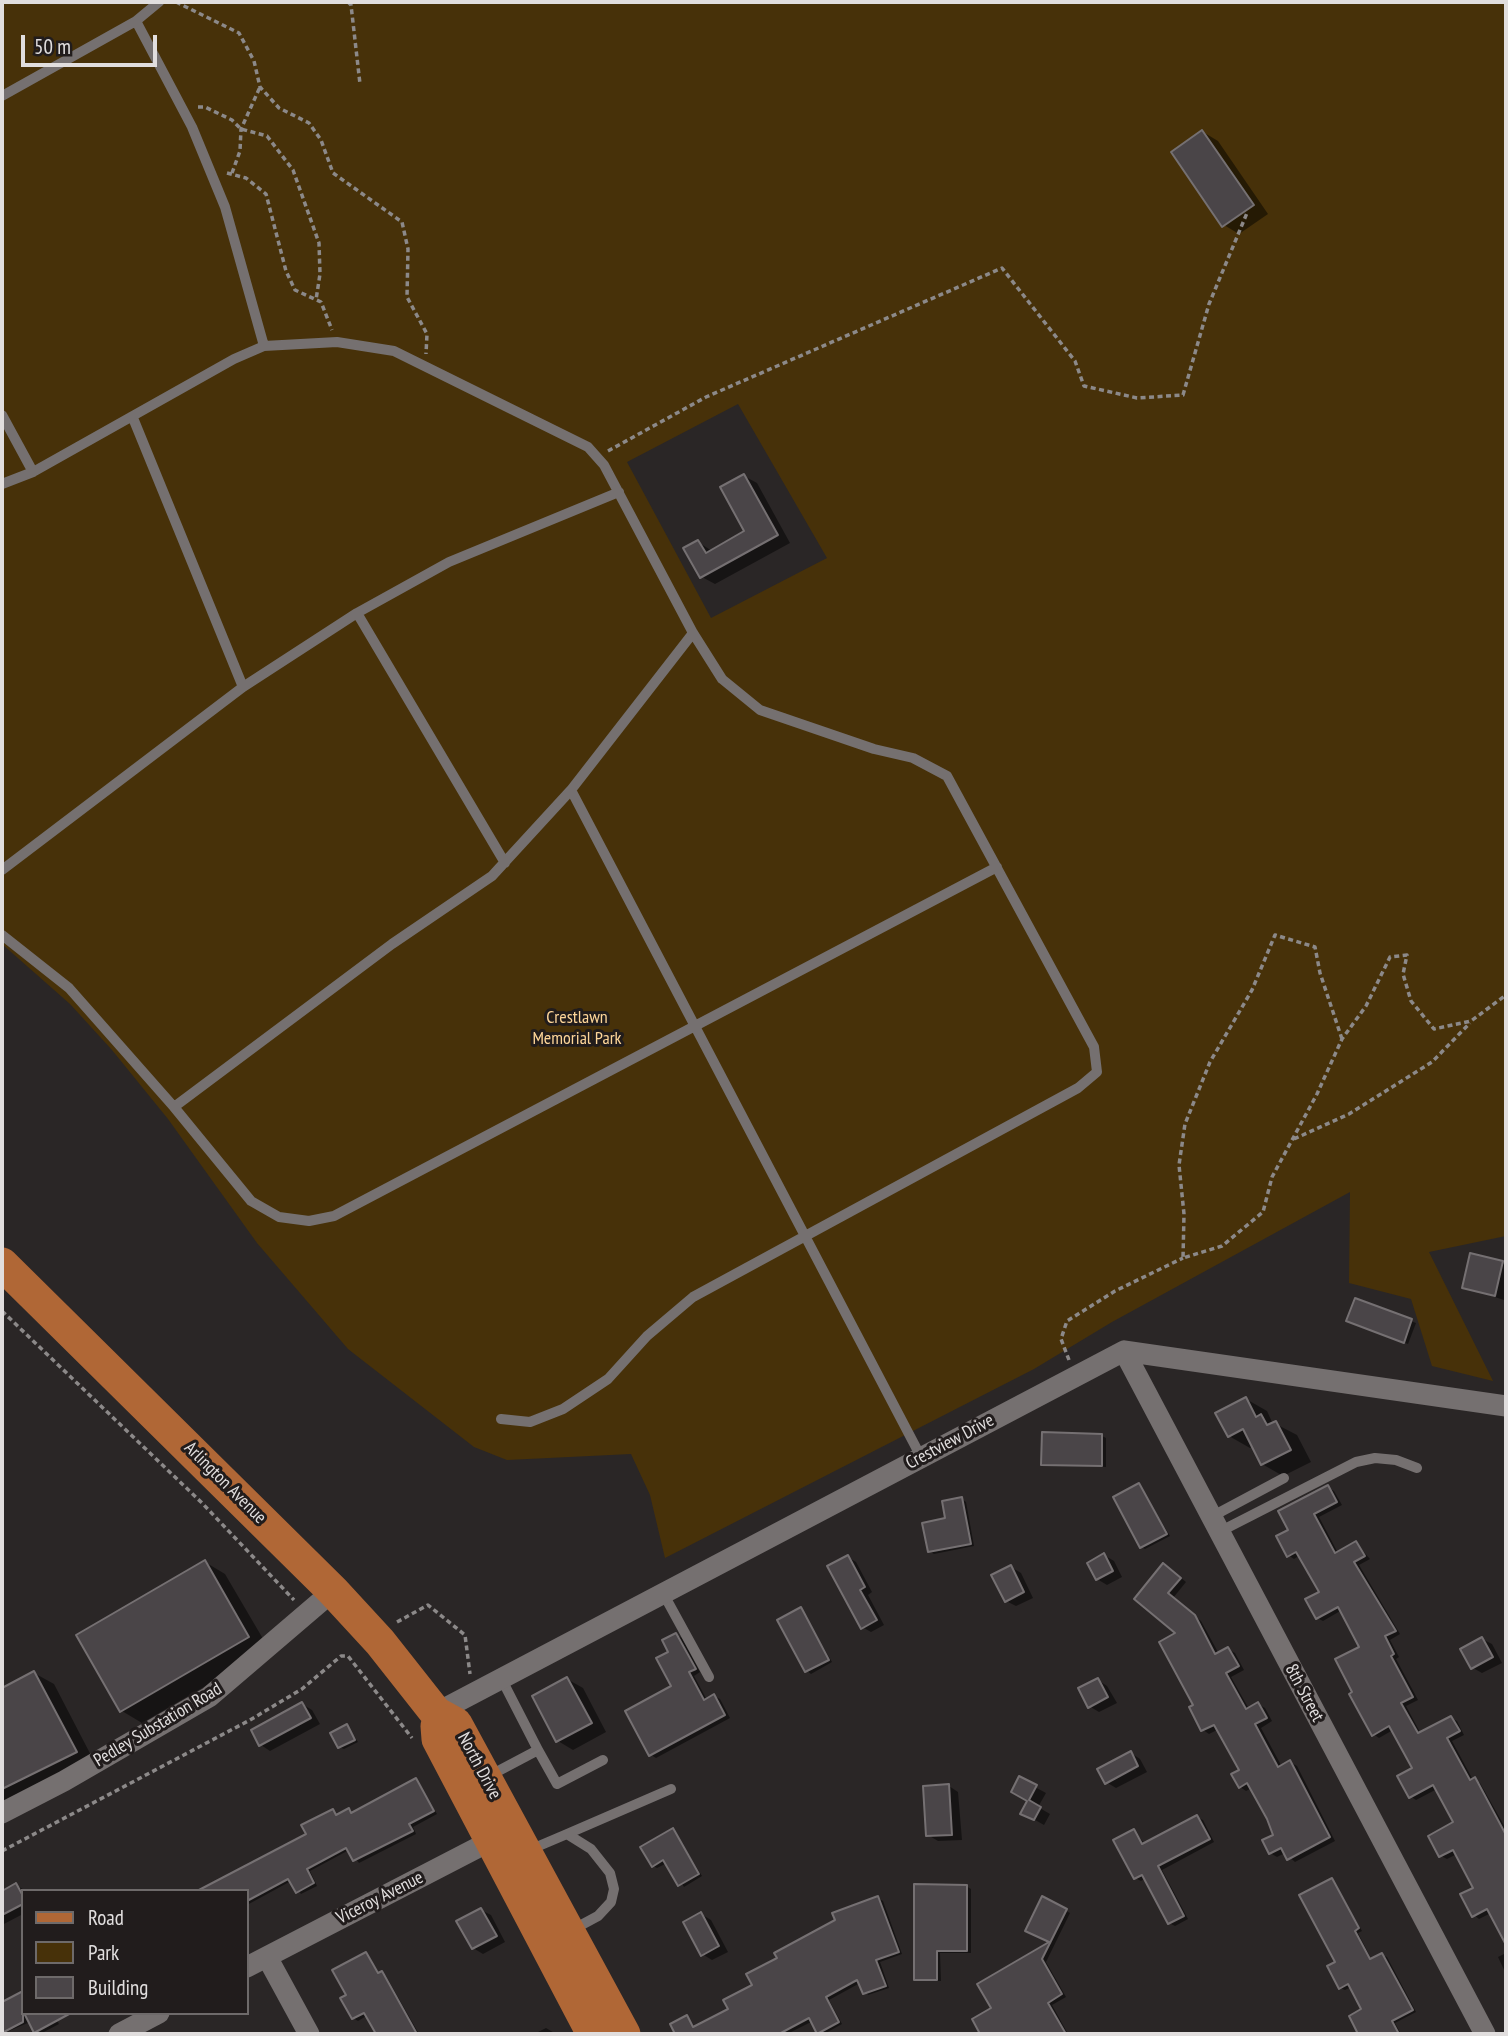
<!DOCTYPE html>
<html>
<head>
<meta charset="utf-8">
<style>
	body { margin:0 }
	#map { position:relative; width:1508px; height:2036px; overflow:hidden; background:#2a2626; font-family:"PT Sans Narrow",sans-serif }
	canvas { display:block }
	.frame { position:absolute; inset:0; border:4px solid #e1dede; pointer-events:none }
	.legend { position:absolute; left:21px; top:1889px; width:228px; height:126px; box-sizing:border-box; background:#211c1c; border:2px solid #6e6a6a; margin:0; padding:9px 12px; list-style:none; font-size:21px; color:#e1dede }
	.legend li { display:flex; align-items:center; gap:14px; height:35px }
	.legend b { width:35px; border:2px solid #6e6a6a }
	.scale { position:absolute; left:21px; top:35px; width:136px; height:32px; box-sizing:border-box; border:4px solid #e1dede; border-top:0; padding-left:9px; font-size:21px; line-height:24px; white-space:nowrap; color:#e1dede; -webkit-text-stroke:5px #211c1c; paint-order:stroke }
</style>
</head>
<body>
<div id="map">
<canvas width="1508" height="2036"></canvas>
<div class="frame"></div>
<ul class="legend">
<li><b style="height:9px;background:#b06736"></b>Road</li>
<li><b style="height:19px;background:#473109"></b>Park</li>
<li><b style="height:19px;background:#4a4548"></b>Building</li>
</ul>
<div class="scale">50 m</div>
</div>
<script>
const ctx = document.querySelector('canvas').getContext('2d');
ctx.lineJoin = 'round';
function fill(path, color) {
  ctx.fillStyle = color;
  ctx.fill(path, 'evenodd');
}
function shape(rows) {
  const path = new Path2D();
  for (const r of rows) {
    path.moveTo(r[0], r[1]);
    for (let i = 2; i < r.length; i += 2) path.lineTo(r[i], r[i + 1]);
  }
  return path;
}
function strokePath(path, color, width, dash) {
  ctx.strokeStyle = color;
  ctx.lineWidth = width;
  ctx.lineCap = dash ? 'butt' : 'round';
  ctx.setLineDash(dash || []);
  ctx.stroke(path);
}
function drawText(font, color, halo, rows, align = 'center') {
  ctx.font = font + ' "PT Sans Narrow",sans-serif';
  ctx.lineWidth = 6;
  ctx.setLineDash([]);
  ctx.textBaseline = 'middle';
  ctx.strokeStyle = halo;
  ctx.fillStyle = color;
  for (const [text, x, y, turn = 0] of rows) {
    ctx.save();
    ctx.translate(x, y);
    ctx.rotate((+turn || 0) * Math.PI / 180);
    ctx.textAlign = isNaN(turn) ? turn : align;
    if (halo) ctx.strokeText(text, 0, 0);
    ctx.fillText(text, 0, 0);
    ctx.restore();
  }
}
fill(shape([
	[2,2,1506,2,1506,1236,1429,1252,1493,1381,1432,1366,1411,1299,1349,1283,1350,1192,1112,1322,1034,1369,665,1558,650,1495,631,1454,507,1460,474,1447,348,1349,257,1243,168,1119,112,1050,70,1004,2,944],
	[738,404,827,558,711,618,627,462]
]), '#473109');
fill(shape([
	[1203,132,1218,141,1268,214,1239,234,1224,225],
	[744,476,757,483,790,543,715,584,702,577,698,542,712,551,746,531],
	[1502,1263,1506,1265,1504,1300,1464,1287],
	[1356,1301,1416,1323,1408,1344,1353,1323],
	[1246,1399,1267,1411,1272,1422,1297,1435,1311,1462,1283,1476,1262,1464,1253,1446,1250,1448,1229,1436],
	[1102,1436,1106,1438,1106,1467,1043,1464],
	[1139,1485,1170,1536,1145,1549,1141,1547],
	[1328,1487,1334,1491,1342,1505,1319,1517,1338,1553,1356,1543,1370,1559,1359,1565,1400,1634,1390,1640,1399,1657,1396,1659,1418,1700,1406,1706,1421,1734,1451,1718,1457,1721,1464,1735,1452,1741,1473,1780,1480,1783,1506,1829,1506,1941,1491,1913,1479,1919,1474,1915,1475,1888,1457,1854,1447,1859,1441,1856,1456,1822,1437,1789,1416,1800,1410,1796,1414,1769,1393,1730,1379,1738,1373,1734,1361,1648,1342,1610,1323,1621,1317,1618,1321,1593,1300,1555,1294,1559,1288,1555,1290,1530],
	[962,1499,966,1502,974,1546,934,1554,929,1551],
	[1104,1555,1114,1561,1122,1577,1107,1585,1097,1579],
	[848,1557,856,1562,872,1592,868,1595,884,1625,871,1632,862,1627],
	[205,1562,225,1574,269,1649,142,1723,122,1711],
	[1011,1567,1021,1573,1033,1598,1016,1606,1006,1601],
	[1170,1569,1186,1582,1173,1598,1201,1621,1219,1654,1228,1649,1235,1653,1244,1670,1231,1677,1249,1709,1258,1704,1265,1708,1272,1721,1261,1728,1282,1767,1290,1762,1297,1766,1335,1841,1295,1862,1285,1853,1277,1857,1270,1853,1276,1835,1252,1788,1246,1791,1240,1787,1242,1770,1219,1729,1209,1734,1203,1730,1179,1634,1136,1599],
	[801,1609,832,1662,811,1674,807,1671],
	[676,1635,682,1638,700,1672,694,1676,707,1700,714,1696,720,1699,730,1718,656,1758,651,1755,674,1687,671,1652],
	[1482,1639,1492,1644,1502,1663,1482,1673,1473,1668],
	[34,1673,54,1684,95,1763,2,1809,2,1690],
	[567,1679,583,1688,606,1732,573,1750,558,1741],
	[1098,1680,1107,1686,1117,1703,1099,1712,1089,1706],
	[302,1704,312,1710,320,1724,270,1751,261,1745],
	[347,1726,358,1742,344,1749,339,1747],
	[1131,1753,1140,1759,1147,1772,1116,1788,1106,1782],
	[1020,1779,1046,1793,1038,1807,1050,1814,1044,1825,1023,1813,1029,1800],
	[416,1780,437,1814,413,1827,416,1834,359,1863,349,1850,310,1871,317,1886,301,1894,291,1881,247,1905,247,1891,333,1811,338,1816,349,1810,354,1813],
	[949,1786,958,1792,962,1840,938,1841,928,1835],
	[1197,1817,1203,1820,1214,1842,1162,1870,1188,1919,1175,1926,1169,1923,1146,1878,1141,1881,1135,1878,1134,1831,1145,1844],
	[673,1830,702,1876,684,1887,667,1863,657,1868,653,1866],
	[1332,1880,1362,1931,1358,1933,1372,1960,1382,1955,1387,1957,1416,2012,1395,2023,1401,2034,1361,2034,1351,2016,1363,2010,1351,1987,1345,1990,1340,1988],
	[16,1885,26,1891,23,1891,23,1914,2,1925,2,1893],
	[966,1886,971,1889,971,1953,940,1953,941,1981,920,1981,916,1979],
	[878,1898,883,1901,902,1954,880,1962,889,1988,868,1995,860,1983,829,2000,842,2024,824,2034,819,2032,813,2021,787,2034,677,2034,672,2024,687,2017,695,2027,730,2009,779,1958],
	[1043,1899,1070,1913,1046,1962,1066,1997,1052,2005,1068,2034,982,2034,974,2020,994,2009,980,1985,1052,1943,1027,1930],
	[481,1910,491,1915,505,1942,483,1954,473,1948],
	[701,1914,711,1920,728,1952,712,1960,702,1954],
	[1506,1953,1506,1974,1498,1957],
	[366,1954,380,1974,386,1976,419,2034,378,2034,368,2015,358,2021,353,2018,348,1996],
	[2,1999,23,2013,59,2013,54,2015,59,2024,40,2034,30,2022,2,2034],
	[546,2028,556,2034,534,2034]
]), '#0007');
const building = shape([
	[1202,130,1254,205,1222,227,1171,152,1202,130],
	[744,474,778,535,700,578,683,548,698,540,706,553,744,531,720,487,744,474],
	[1470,1253,1503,1261,1495,1296,1462,1288,1470,1253],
	[1355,1298,1412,1319,1404,1343,1346,1321,1355,1298],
	[1246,1397,1256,1417,1261,1414,1267,1425,1276,1421,1291,1450,1261,1465,1243,1429,1228,1437,1215,1413,1246,1397],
	[1042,1432,1102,1434,1102,1466,1041,1465,1042,1432],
	[1139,1483,1167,1534,1140,1548,1113,1497,1139,1483],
	[1328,1485,1337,1502,1314,1514,1335,1553,1356,1541,1365,1556,1354,1562,1396,1631,1385,1636,1394,1654,1391,1656,1413,1697,1401,1703,1418,1733,1451,1716,1460,1731,1447,1738,1470,1780,1475,1777,1506,1835,1506,1945,1487,1909,1472,1917,1460,1894,1473,1888,1453,1850,1439,1857,1428,1836,1453,1822,1433,1785,1409,1798,1397,1776,1412,1768,1389,1726,1372,1736,1349,1694,1352,1692,1335,1659,1359,1647,1338,1607,1316,1619,1305,1599,1319,1592,1296,1552,1287,1557,1276,1536,1288,1530,1278,1511,1328,1485],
	[962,1497,971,1544,928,1552,922,1523,945,1518,942,1501,962,1497],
	[1104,1553,1113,1571,1096,1580,1087,1563,1104,1553],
	[848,1555,865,1587,860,1590,877,1620,861,1629,827,1566,848,1555],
	[205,1560,249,1637,120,1712,76,1635,205,1560],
	[1163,1563,1181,1578,1168,1593,1195,1615,1215,1654,1228,1647,1239,1666,1226,1673,1246,1709,1258,1702,1267,1718,1255,1724,1278,1767,1290,1760,1330,1837,1287,1860,1281,1848,1269,1854,1262,1840,1273,1835,1267,1819,1247,1783,1239,1788,1231,1774,1239,1770,1214,1725,1201,1731,1189,1707,1193,1705,1159,1642,1175,1633,1134,1599,1163,1563],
	[1011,1565,1024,1592,1005,1602,991,1575,1011,1565],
	[801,1607,829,1660,805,1672,777,1620,801,1607],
	[676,1633,696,1669,689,1672,704,1700,714,1694,725,1715,649,1756,625,1711,671,1686,656,1658,668,1652,662,1640,676,1633],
	[1482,1637,1493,1657,1471,1669,1460,1649,1482,1637],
	[34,1671,77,1752,2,1789,2,1688,34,1671],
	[567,1677,592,1723,556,1742,532,1696,567,1677],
	[1098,1678,1108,1697,1088,1708,1078,1688,1098,1678],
	[302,1702,311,1718,259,1746,251,1730,302,1702],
	[347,1724,355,1740,338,1748,330,1733,347,1724],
	[1131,1751,1138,1766,1105,1784,1097,1769,1131,1751],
	[1019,1776,1037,1785,1029,1800,1041,1807,1034,1820,1020,1814,1027,1801,1011,1792,1019,1776],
	[416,1778,434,1811,409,1824,413,1831,353,1861,346,1848,307,1869,314,1883,296,1893,288,1879,247,1901,247,1891,197,1891,306,1834,301,1825,333,1809,336,1815,349,1808,351,1813,416,1778],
	[949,1784,952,1835,926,1836,923,1786,949,1784],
	[1197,1815,1210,1839,1158,1866,1184,1916,1168,1924,1142,1875,1134,1879,1113,1840,1134,1829,1142,1844,1197,1815],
	[673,1828,699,1874,678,1886,663,1860,652,1867,640,1847,673,1828],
	[1332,1878,1359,1928,1355,1931,1370,1959,1382,1953,1413,2010,1392,2021,1399,2034,1358,2034,1349,2016,1361,2009,1348,1984,1339,1989,1327,1966,1335,1962,1299,1895,1332,1878],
	[16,1883,23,1896,23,1904,2,1915,2,1891,16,1883],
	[914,1884,967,1885,967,1951,937,1951,937,1980,914,1980,914,1884],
	[878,1896,899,1952,876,1960,886,1986,863,1994,857,1980,826,1997,839,2022,817,2034,809,2018,779,2034,675,2034,670,2024,687,2015,693,2027,728,2009,723,2000,752,1985,746,1974,777,1958,774,1953,835,1920,832,1913,878,1896],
	[1042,1896,1067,1909,1042,1959,1062,1994,1048,2003,1066,2034,980,2034,972,2019,991,2008,977,1984,1049,1942,1025,1931,1042,1896],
	[481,1908,497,1936,472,1949,456,1921,481,1908],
	[701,1912,719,1946,701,1956,683,1922,701,1912],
	[366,1952,378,1973,382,1971,417,2034,376,2034,364,2013,352,2019,340,1998,346,1995,332,1970,366,1952],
	[23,1991,23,2022,2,2033,2,2002,23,1991],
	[24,2013,71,2013,34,2033,24,2013]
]);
fill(building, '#4a4548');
strokePath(building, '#757072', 2);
strokePath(shape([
	[176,2,239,33,254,61,260,87,279,108,309,123,321,140,333,173,402,222,408,249,407,297,427,334,426,354],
	[348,2,351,5,360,84],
	[198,107,205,107,232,120,241,129,267,136,293,170,319,243,320,274,316,300],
	[227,173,246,178,266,194,286,271,295,290,321,302,332,330],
	[232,173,240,151,241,129,260,87],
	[608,451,706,397,1002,268,1075,361,1084,386,1137,398,1183,395,1209,304,1247,213],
	[1342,1039,1320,973,1315,947,1275,935,1252,990,1210,1062,1185,1124,1179,1165,1184,1214,1183,1258,1222,1246,1263,1212,1272,1177,1317,1094,1342,1039,1366,1006,1390,957,1407,955,1403,974,1411,1001,1434,1029,1471,1021,1506,995],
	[1294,1139,1349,1114,1432,1062,1470,1023],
	[2,1311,202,1503,294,1600],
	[1069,1360,1061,1339,1067,1321,1115,1291,1183,1258],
	[397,1622,428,1605,465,1635,470,1674],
	[2,1851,250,1720,302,1689,341,1656,348,1656,412,1738]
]), '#8c8989', 3.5, [5, 3.5]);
strokePath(shape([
	[136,21,159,2],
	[2,96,136,21,192,127,225,207,264,346,234,359,33,472],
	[264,346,337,342,394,351,588,447,604,465,693,633,722,679,760,710,874,749,913,758,947,776,1094,1047,1097,1072,1078,1088,693,1297,647,1336,608,1379,563,1409,530,1422,501,1419],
	[2,415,33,472,2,484],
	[133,418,243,687],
	[357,613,505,863],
	[571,790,921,1457],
	[2,870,243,687,357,613,449,562,619,492],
	[2,935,69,988,174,1107,392,944,492,876,571,790,693,633],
	[174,1107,251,1201,279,1217,309,1221,334,1216,997,867],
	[1211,1517,1284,1478],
	[1219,1532,1356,1462,1375,1458,1396,1460,1417,1468],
	[663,1593,709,1677],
	[538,1750,557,1784,603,1760],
	[487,1777,538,1750,501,1678],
	[567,1834,671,1789],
	[527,1851,567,1834,591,1849,610,1873,614,1889,611,1902,598,1916,572,1930]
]), '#757070', 10);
strokePath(shape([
	[1124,1351,1485,2034],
	[436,1713,1124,1351,1506,1406],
	[2,1813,64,1781,209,1697,333,1591],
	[267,1957,309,2034],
	[247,1967,502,1835],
	[119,2034,159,2013]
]), '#757070', 21);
strokePath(shape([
	[2,1264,333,1591,380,1642,436,1713,456,1724,624,2034],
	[437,1726,438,1739,593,2034]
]), '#b06736', 33);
drawText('18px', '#fed699', '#211c1c', [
	["Crestlawn",577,1018],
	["Memorial Park",577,1039]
]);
drawText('18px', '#e1dede', '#211c1c', [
	["Crestview Drive",950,1442,-28],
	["Arlington Avenue",225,1483,45],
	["8th Street",1304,1693,62],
	["Pedley Substation Road",158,1725,-31],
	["North Drive",479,1766,62],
	["Viceroy Avenue",380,1898,-27]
]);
</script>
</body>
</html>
